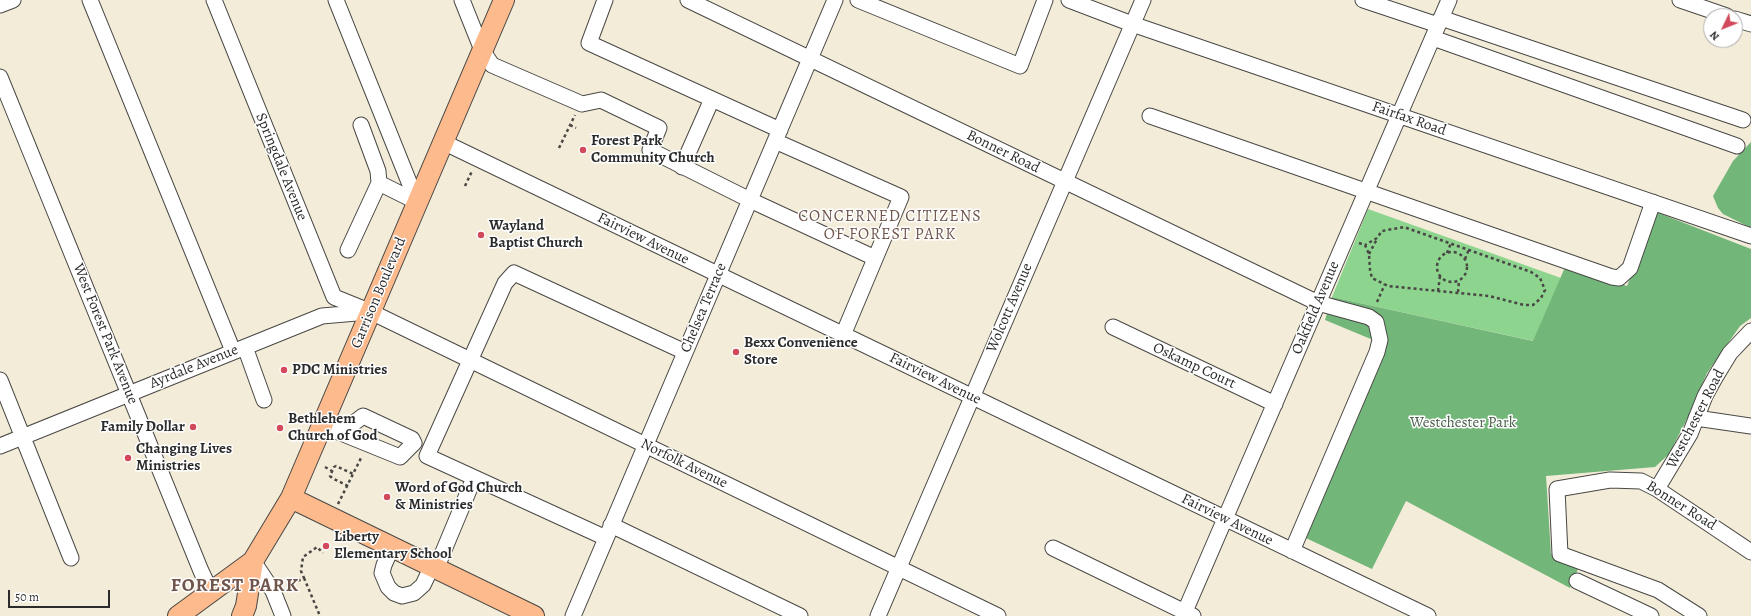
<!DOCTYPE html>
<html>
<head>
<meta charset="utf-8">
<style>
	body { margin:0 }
	#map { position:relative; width:1751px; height:616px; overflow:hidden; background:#f3ecd9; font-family:Alegreya,serif }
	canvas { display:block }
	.north { position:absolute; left:1703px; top:8px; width:40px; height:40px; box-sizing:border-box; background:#fff; border:1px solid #aaa; border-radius:50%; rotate:227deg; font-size:11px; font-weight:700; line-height:16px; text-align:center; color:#2b2b2b }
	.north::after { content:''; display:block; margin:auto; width:14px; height:18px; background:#d1495b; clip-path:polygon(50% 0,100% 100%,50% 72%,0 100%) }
	.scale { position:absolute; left:8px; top:590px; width:102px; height:18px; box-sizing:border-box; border:2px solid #2b2b2b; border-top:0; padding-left:5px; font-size:12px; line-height:14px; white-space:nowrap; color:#2b2b2b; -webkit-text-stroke:3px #fff; paint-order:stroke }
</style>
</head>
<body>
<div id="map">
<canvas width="1751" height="616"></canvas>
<div class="north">N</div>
<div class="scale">50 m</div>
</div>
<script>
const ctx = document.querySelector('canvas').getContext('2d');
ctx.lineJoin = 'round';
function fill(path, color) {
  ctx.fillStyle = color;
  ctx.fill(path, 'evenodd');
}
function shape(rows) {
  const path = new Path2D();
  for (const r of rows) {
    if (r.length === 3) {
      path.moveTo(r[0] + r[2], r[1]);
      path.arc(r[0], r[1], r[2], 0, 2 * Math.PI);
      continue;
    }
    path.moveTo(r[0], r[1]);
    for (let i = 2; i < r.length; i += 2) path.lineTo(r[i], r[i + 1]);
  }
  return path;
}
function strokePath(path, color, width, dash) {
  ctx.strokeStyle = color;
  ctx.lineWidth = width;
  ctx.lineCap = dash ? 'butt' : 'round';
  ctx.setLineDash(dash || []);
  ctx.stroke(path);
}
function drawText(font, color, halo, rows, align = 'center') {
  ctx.font = font + ' Alegreya,serif';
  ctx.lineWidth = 3;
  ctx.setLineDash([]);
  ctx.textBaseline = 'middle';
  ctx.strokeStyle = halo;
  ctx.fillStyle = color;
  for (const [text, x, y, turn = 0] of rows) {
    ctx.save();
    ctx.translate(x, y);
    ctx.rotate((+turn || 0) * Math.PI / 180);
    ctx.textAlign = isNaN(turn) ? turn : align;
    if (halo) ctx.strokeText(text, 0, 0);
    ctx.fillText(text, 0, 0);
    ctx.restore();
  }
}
fill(shape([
	[1368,209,1561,278,1534,341,1332,297]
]), '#8dd48e');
fill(shape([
	[1751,142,1751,228,1723,214,1718,208,1713,196,1733,161],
	[1656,212,1751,249,1751,318,1740,326,1707,373,1688,417,1669,454,1655,467,1546,476,1551,554,1578,569,1570,588,1406,501,1372,569,1293,532,1378,342,1325,320,1332,297,1533,341,1566,265,1627,286]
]), '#72b679');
const minor = shape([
	[90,0,233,351],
	[214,0,334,297,371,312,998,616],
	[336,0,417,202],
	[462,0,482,50,492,65,582,104,601,100,659,128,650,150,750,200,875,258],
	[605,0,589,43,780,130],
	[688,0,1318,303,1369,317,1376,322,1380,340,1377,352,1292,551],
	[858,0,1020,66,1045,0],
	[1069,0,1132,24,1751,236],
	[1363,0,1438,25],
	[1680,0,1727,16],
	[0,5,13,0],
	[1441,18,1743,120],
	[1735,19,1751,24],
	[1433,38,1737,146],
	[0,77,201,571,211,592],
	[1150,116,1612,277,1619,278,1630,268,1653,202],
	[361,125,378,171,379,183,417,202],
	[775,141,901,197,843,335],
	[443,142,1428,616],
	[682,167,712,99],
	[348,250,379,183],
	[1113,327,1275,404],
	[245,347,264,400],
	[0,380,71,558],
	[1696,418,1751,426],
	[322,425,341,433,400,457,414,443,412,439,363,416,341,433],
	[0,446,322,316,368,312],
	[1657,489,1690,434,1705,396,1716,376,1730,353,1751,331],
	[611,525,800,616],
	[606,538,427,456,505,283,514,273,685,352],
	[392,547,384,565,382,573,388,587,394,593,402,596,414,593,423,585,432,566],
	[1053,548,1193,616],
	[253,561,273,591,283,616],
	[436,569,474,478],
	[1577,581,1651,616],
	[573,616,835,0],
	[878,616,1143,0],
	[1183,616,1449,0],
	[1699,616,1658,590,1560,554,1557,489,1610,480,1641,481,1657,489,1751,552]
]);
const major = shape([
	[291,498,534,616],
	[178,616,253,561,291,498,504,0],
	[242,616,246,606,253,561]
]);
strokePath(minor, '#494845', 17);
strokePath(major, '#494845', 22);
strokePath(shape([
	[570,125,576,128],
	[559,148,575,115],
	[465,186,472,171],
	[1359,243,1365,245,1369,254,1370,270,1372,278,1388,286,1489,296,1524,305,1533,305,1541,298,1545,290,1540,278,1531,272,1404,227,1382,231,1377,238,1365,245],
	[1452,267,15],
	[1447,253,1451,243],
	[1369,254,1377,239],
	[1465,259,1469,249],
	[1438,291,1440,276],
	[1458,292,1459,281],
	[1377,302,1385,284],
	[325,467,332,471],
	[348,486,332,478,330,476,334,467,336,466,353,474],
	[338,504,361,458],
	[304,578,320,616],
	[287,586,304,578,301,571,303,557,317,547,323,553]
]), '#494845', 2.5, [3, 3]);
strokePath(minor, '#fff', 15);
strokePath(major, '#fcba8d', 20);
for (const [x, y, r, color] of [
	[583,150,4,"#d1495b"],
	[481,235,4,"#d1495b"],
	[736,352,4,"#d1495b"],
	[284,370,4,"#d1495b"],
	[193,427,4,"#d1495b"],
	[280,428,4,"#d1495b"],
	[128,458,4,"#d1495b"],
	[387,497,4,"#d1495b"],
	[326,546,4,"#d1495b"]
]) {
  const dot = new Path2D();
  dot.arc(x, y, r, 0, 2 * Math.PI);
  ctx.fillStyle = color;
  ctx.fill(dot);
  strokePath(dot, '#fff', 1.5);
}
drawText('15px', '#2b2b2b', '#fff', [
	["Fairfax Road",1409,119,19],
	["Bonner Road",1003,152,26],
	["Springdale Avenue",281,167,68],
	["Fairview Avenue",643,239,26],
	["Garrison Boulevard",379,293,-67],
	["Chelsea Terrace",704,308,-67],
	["Wolcott Avenue",1010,308,-67],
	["Oakfield Avenue",1316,308,-67],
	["West Forest Park Avenue",105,334,68],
	["Oskamp Court",1194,366,25],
	["Ayrdale Avenue",194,367,-22],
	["Fairview Avenue",935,379,26],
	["Westchester Road",1696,419,-63],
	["Norfolk Avenue",684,464,26],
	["Bonner Road",1681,506,32],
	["Fairview Avenue",1227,520,26]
]);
drawText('bold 15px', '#2b2b2b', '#fff', [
	["Forest Park",591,141],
	["Community Church",591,158],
	["Wayland",489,226],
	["Baptist Church",489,243],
	["Bexx Convenience",744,343],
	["Store",744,360],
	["PDC Ministries",292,370],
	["Bethlehem",288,419],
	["Church of God",288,436],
	["Family Dollar",185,427,"right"],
	["Changing Lives",136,449],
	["Ministries",136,466],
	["Word of God Church",395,488],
	["& Ministries",395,505],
	["Liberty",334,537],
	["Elementary School",334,554]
], 'left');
drawText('15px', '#485e49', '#fff', [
	["Westchester Park",1463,423]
]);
ctx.letterSpacing = '1px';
drawText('16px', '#70564c', '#fff', [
	["CONCERNED CITIZENS",890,217],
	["OF FOREST PARK",890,235]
]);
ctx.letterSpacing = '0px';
ctx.letterSpacing = '1px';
drawText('bold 19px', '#70564c', '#fff', [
	["FOREST PARK",235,586]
]);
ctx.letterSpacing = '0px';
</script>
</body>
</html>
